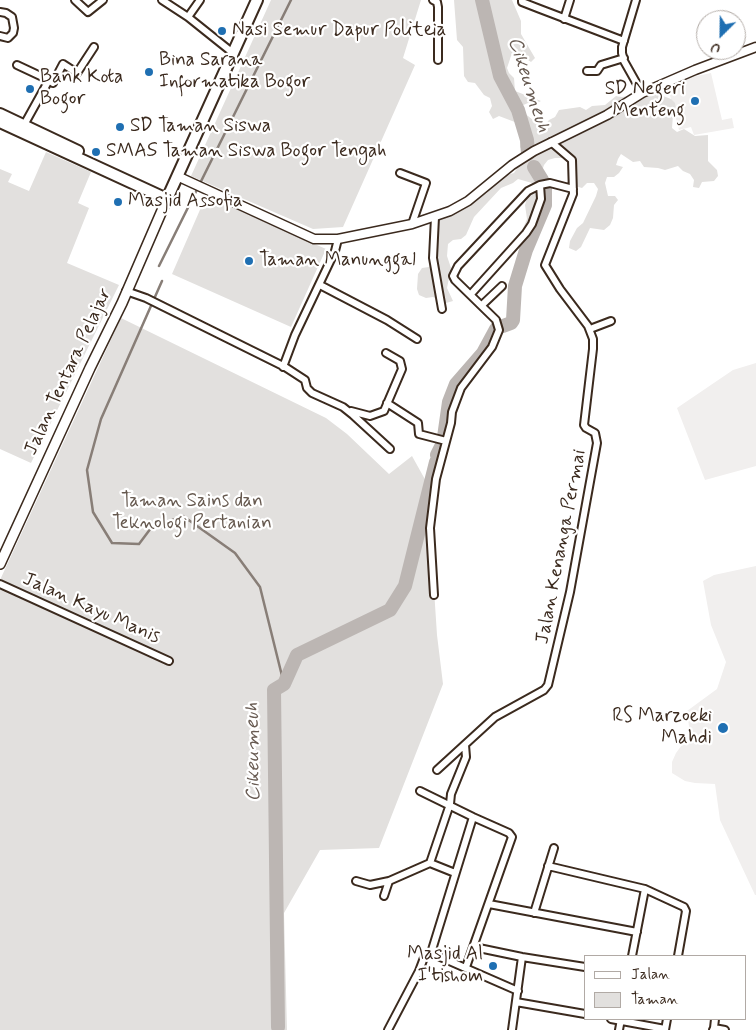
<!DOCTYPE html>
<html>
<head>
<meta charset="utf-8">
<style>
	body { margin:0 }
	#map { position:relative; width:756px; height:1030px; overflow:hidden; background:#fff; font-family:Mynerve,sans-serif }
	canvas { display:block }
	.legend { position:absolute; left:584px; top:955px; width:162px; height:65px; box-sizing:border-box; background:#fff; border:1px solid #b1aaa5; margin:0; padding:6px 9px; list-style:none; font-size:15px; color:#3b2a1e }
	.legend li { display:flex; align-items:center; gap:10px; height:25px }
	.legend b { width:25px; border:1px solid #b1aaa5 }
	.north { position:absolute; left:696px; top:10px; width:50px; height:50px; box-sizing:border-box; background:#fff; border:1px solid #b1aaa5; border-radius:50%; rotate:203deg; font-size:14px; font-weight:700; line-height:20px; text-align:center; color:#3b2a1e }
	.north::after { content:''; display:block; margin:auto; width:18px; height:22px; background:#1f6fb2; clip-path:polygon(50% 0,100% 100%,50% 72%,0 100%) }
</style>
</head>
<body>
<div id="map">
<canvas width="756" height="1030"></canvas>
<ul class="legend">
<li><b style="height:6px;background:#fff"></b>Jalan</li>
<li><b style="height:14px;background:#e2e0de"></b>Taman</li>
</ul>
<div class="north">U</div>
</div>
<script>
const ctx = document.querySelector('canvas').getContext('2d');
ctx.lineJoin = 'round';
function fill(path, color) {
  ctx.fillStyle = color;
  ctx.fill(path, 'evenodd');
}
function shape(rows) {
  const path = new Path2D();
  for (const r of rows) {
    path.moveTo(r[0], r[1]);
    for (let i = 2; i < r.length; i += 2) path.lineTo(r[i], r[i + 1]);
  }
  return path;
}
function strokePath(path, color, width, dash) {
  ctx.strokeStyle = color;
  ctx.lineWidth = width;
  ctx.lineCap = dash ? 'butt' : 'round';
  ctx.setLineDash(dash || []);
  ctx.stroke(path);
}
function drawText(font, color, halo, rows, align = 'center') {
  ctx.font = font + ' Mynerve,sans-serif';
  ctx.lineWidth = 4.5;
  ctx.setLineDash([]);
  ctx.textBaseline = 'middle';
  ctx.strokeStyle = halo;
  ctx.fillStyle = color;
  for (const [text, x, y, turn = 0] of rows) {
    ctx.save();
    ctx.translate(x, y);
    ctx.rotate((+turn || 0) * Math.PI / 180);
    ctx.textAlign = isNaN(turn) ? turn : align;
    if (halo) ctx.strokeText(text, 0, 0);
    ctx.fillText(text, 0, 0);
    ctx.restore();
  }
}
fill(shape([
	[696,73,697,76,711,73,722,120,732,118,734,128,694,135,691,127,679,130,667,84,690,78,689,74],
	[756,363,756,466,705,480,677,408,733,370],
	[756,566,756,895,755,895,720,820,715,784,695,783,685,781,672,773,672,762,676,753,690,734,687,711,717,689,726,662,711,625,703,581,714,575]
]), '#f1efee');
fill(shape([
	[271,0,421,0,403,58,415,65,343,227,313,229,191,176],
	[454,0,512,0,521,21,521,34,535,58,531,62,525,58,511,56,507,68,509,73,514,78,515,91,541,101,535,104,528,103,521,106,523,112,538,124,545,125,549,120,555,117,559,110,580,107,586,110,592,106,605,105,616,96,622,97,629,96,639,87,645,85,658,94,671,99,675,103,676,109,673,115,672,128,677,132,684,129,695,136,708,135,708,161,717,170,718,176,714,181,702,182,699,188,693,187,694,180,690,174,683,171,678,166,665,170,658,168,644,167,640,161,633,162,621,154,618,159,616,165,623,167,619,173,614,177,607,177,605,183,608,196,615,196,618,200,614,205,613,218,610,225,604,230,590,228,581,247,576,251,569,248,570,241,577,228,583,223,596,196,598,189,594,183,587,183,582,188,575,186,568,158,555,158,548,160,544,165,540,177,542,190,548,192,550,199,547,205,547,217,527,246,520,248,521,233,527,219,525,205,532,183,518,179,513,183,501,188,474,217,466,235,461,239,453,240,448,244,447,256,451,268,447,288,453,301,446,303,433,297,426,298,419,295,417,289,418,274,422,268,429,267,433,260,429,253,430,246,434,220,474,197,480,197,487,193,490,187,507,175,514,173,522,161,524,154,520,147,522,130,520,124,499,116,493,119,489,112,492,106,490,98,484,95,475,83,468,82,464,76,463,47,457,40],
	[46,152,91,172,78,203,89,208,67,263,119,285,31,463,0,449,0,169,12,174,8,182,29,191],
	[206,196,326,249,291,327,172,274],
	[121,318,326,418,347,434,389,474,412,456,427,483,437,635,443,684,379,848,320,850,284,913,287,1030,0,1030,0,580]
]), '#e2e0de');
strokePath(shape([
	[159,266,291,0],
	[162,281,101,419,87,470,93,512,112,543,139,544,151,528,183,516,235,553,260,587,284,684]
]), '#887e77', 2.5);
strokePath(shape([
	[482,0,500,76,518,110,527,140,528,154],
	[534,167,542,180],
	[503,326,511,323,513,320,515,286,526,250,545,205,545,188],
	[444,437,449,402,456,384,483,353,496,329],
	[437,455,443,443],
	[278,1027,274,690,284,684,297,655,390,610,405,586,436,462]
]), '#bcb6b3', 14);
const minor = shape([
	[75,0,88,12,103,0],
	[162,0,188,17,233,53],
	[433,0,437,2,438,7,438,60],
	[522,0,522,2,540,9,624,41],
	[636,0,622,47,622,53,624,61,642,93],
	[0,12,6,13,12,17,14,28,13,33,8,38,0,36],
	[188,17,200,0],
	[564,19,570,0],
	[17,65,49,80],
	[587,71,597,71,601,65,624,58],
	[24,125,49,80,53,83,63,64,77,73,94,47],
	[400,173,426,183,412,224],
	[435,217,433,258,442,309],
	[320,285,387,320,417,339],
	[126,291,146,298,285,367,305,380,307,388,312,393,343,407,353,415,390,449],
	[471,294,526,233,532,224,541,199,540,185],
	[482,305,502,286],
	[590,329,611,321],
	[283,367,295,335,335,251,338,239],
	[387,403,418,423,419,434,446,441],
	[351,411,370,416,384,411,402,369,400,361,386,353],
	[0,584,169,661],
	[434,595,430,528,436,479,451,423,452,412,461,388,492,347,499,330,496,320,455,280,453,276,458,266,528,191,540,185,550,183,573,189],
	[437,770,495,717,544,690,548,685,570,592,597,443,595,433,586,428,584,425,593,349,593,339,588,326,560,289,545,265,573,194,572,160,551,142],
	[420,791,473,817,509,833,512,837,466,967],
	[473,817,431,953,518,991],
	[430,863,450,804,451,794,466,757,465,745],
	[548,866,645,889,684,907,686,911,678,956],
	[356,881,370,885,389,881],
	[384,896,389,881,430,863,455,873],
	[489,904,637,932],
	[534,913,554,848],
	[474,947,522,957,585,967],
	[632,956,645,889],
	[516,1002,585,1014],
	[611,1019,665,1029],
	[714,1028,715,1019],
	[388,1030,419,971,425,955,431,953],
	[512,1030,522,957],
	[619,1030,621,1019],
	[665,1030,667,1019],
	[713,1030,714,1028,725,1030]
]);
const tertiary = shape([
	[177,176,314,239,338,239,412,224,450,211,468,201,512,165,534,151,607,115,642,93,695,70,756,47]
]);
const secondary = shape([
	[0,564,90,368,122,303,167,199]
]);
const primary = shape([
	[0,114,78,151],
	[0,122,167,199,257,0]
]);
strokePath(minor, '#3b2a1e', 10);
strokePath(tertiary, '#3b2a1e', 11);
strokePath(secondary, '#3b2a1e', 12);
strokePath(primary, '#3b2a1e', 14);
strokePath(minor, '#fff', 6);
strokePath(tertiary, '#fff', 8);
strokePath(secondary, '#fff', 9);
strokePath(primary, '#fff', 10);
for (const [x, y, r, color] of [
	[222,31,5,"#1f6fb2"],
	[149,72,5,"#1f6fb2"],
	[30,89,5,"#1f6fb2"],
	[695,101,5,"#1f6fb2"],
	[120,127,5,"#1f6fb2"],
	[96,152,5,"#1f6fb2"],
	[118,202,5,"#1f6fb2"],
	[249,261,5,"#1f6fb2"],
	[723,728,6,"#1f6fb2"],
	[493,966,5,"#1f6fb2"]
]) {
  const dot = new Path2D();
  dot.arc(x, y, r, 0, 2 * Math.PI);
  ctx.fillStyle = color;
  ctx.fill(dot);
  strokePath(dot, '#fff', 2);
}
drawText('19px', '#3b2a1e', '#fff', [
	["Nasi Semur Dapur Politeia",232,31],
	["Bina Sarana",159,61],
	["Informatika Bogor",159,83],
	["Bank Kota",40,78],
	["Bogor",40,100],
	["SD Negeri",685,90,"right"],
	["Menteng",685,112,"right"],
	["SD Taman Siswa",130,127],
	["SMAS Taman Siswa Bogor Tengah",106,152],
	["Masjid Assofia",128,202],
	["Taman Manunggal",259,261],
	["RS Marzoeki",712,717,"right"],
	["Mahdi",712,739,"right"],
	["Masjid Al",483,955,"right"],
	["I'tishom",483,977,"right"]
], 'left');
drawText('19px', '#3b2a1e', '#fff', [
	["Jalan Tentara Pelajar",69,372,-65],
	["Jalan Kenanga Permai",562,547,-79],
	["Jalan Kayu Manis",91,609,24]
]);
drawText('19px', '#65584e', '#fff', [
	["Taman Sains dan",192,502],
	["Teknologi Pertanian",192,524]
]);
drawText('italic 20px', '#685b52', '#fff', [
	["Cikeumeuh",528,85,72],
	["Cikeumeuh",254,752,-91]
]);
</script>
</body>
</html>
